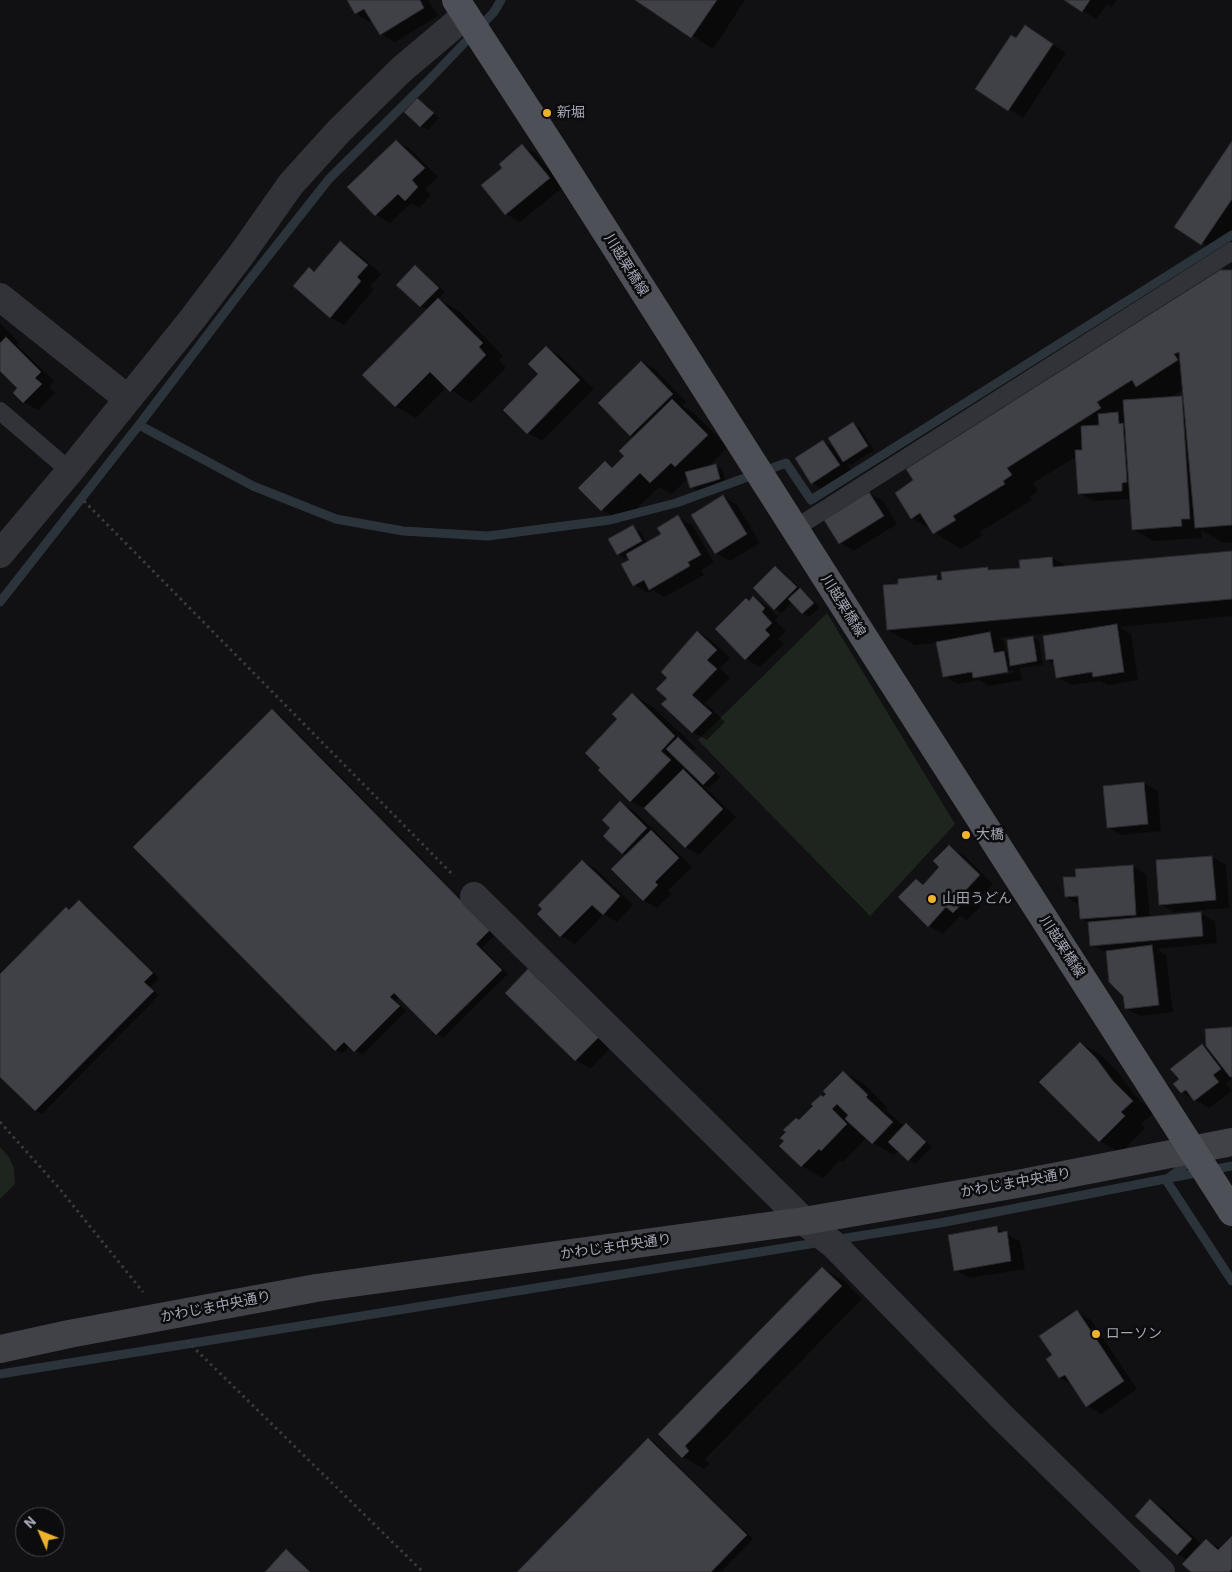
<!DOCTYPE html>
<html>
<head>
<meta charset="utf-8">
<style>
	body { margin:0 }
	#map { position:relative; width:1232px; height:1572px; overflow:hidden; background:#111113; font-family:"IBM Plex Sans",sans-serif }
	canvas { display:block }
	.north { position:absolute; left:15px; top:1507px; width:50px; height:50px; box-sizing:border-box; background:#0c0c0e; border:1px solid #484a50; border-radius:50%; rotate:314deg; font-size:14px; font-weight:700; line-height:20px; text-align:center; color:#a3a7b3 }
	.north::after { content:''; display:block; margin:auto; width:18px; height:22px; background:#eeb32e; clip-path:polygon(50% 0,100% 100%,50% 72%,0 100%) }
</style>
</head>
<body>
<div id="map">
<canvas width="1232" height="1572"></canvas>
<div class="north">N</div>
</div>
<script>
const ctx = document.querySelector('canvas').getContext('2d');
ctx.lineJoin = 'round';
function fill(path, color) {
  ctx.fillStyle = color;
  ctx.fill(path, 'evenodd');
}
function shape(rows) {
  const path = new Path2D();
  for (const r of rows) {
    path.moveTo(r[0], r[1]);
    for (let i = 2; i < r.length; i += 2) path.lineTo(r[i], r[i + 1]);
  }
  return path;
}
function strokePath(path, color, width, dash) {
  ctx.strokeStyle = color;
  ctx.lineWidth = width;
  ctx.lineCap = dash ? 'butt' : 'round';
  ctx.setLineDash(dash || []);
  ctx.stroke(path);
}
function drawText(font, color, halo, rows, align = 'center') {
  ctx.font = font + ' "IBM Plex Sans","Noto Sans JP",sans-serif';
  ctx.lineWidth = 5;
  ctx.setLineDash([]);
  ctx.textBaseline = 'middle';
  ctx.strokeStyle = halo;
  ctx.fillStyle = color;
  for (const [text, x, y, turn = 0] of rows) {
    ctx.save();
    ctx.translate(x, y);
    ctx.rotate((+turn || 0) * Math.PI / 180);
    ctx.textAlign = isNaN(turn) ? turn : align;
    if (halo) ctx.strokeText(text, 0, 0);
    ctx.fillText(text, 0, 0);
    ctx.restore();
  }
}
fill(shape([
	[827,613,955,824,870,916,698,740],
	[0,1147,9,1157,14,1168,15,1184,0,1199]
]), '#1e251f');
fill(shape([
	[348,0,428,0,438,16,395,42,381,34,373,20,370,22,356,14],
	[637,0,745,0,713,49],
	[1066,0,1117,0,1112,7,1107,4,1096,19],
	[1039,35,1066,53,1023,118,977,89,1017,40],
	[418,100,424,103,439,118,428,130,421,126],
	[396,141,410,149,438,177,425,189,431,195,419,208,411,203,390,223,376,215,349,187],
	[1232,143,1232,228,1216,252,1176,227],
	[522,146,536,154,563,187,520,222,506,214,504,168],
	[341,243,355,251,381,274,370,286,374,289,344,325,330,317,315,273],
	[415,266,421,270,445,292,438,299,459,311,503,356,499,360,506,368,471,403,447,387,416,418,395,406,428,310,421,306],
	[1232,271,1232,542,1224,543,1201,530,1202,538,1154,541,1133,529,1131,499,1094,501,1080,493,1077,456,1033,483,1038,491,1030,497,1032,500,980,532,982,536,961,549,912,518],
	[1184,389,1185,398,1182,397,1170,398],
	[0,323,19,342,17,345,54,381,49,387,55,393,38,410,24,402,19,388,0,369],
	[546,348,560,356,594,389,542,441,528,433,504,410,540,374],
	[642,362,656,370,686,402,682,406,693,412,728,447,708,467,715,465,722,469,726,482,698,491,691,487,688,478,672,494,659,487,623,522,602,510,579,488,605,463,614,468,625,456,635,437,630,435],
	[853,424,860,428,874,450,851,465,846,462,853,474,826,491,812,483,823,441,836,448],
	[869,493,883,501,897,524,854,551,840,543],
	[723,497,737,505,760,543,730,561,716,553],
	[678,517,692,525,714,563,701,570,704,575,664,597,653,590,648,593,634,585,631,560,628,556,625,558,618,554,633,527,640,531,647,543,662,534],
	[1232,552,1232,616,1119,627,1131,634,1138,680,1108,685,1100,681,1071,685,1057,677,1055,664,1048,660,1063,632,998,638,1004,641,1006,653,1010,655,1033,637,1039,641,1043,665,1020,668,1022,680,988,686,979,680,958,684,944,676,938,643,915,645,888,630,900,585,937,577,943,580,988,568,993,571,1021,569,1052,558,1068,567],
	[1014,670,1014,673,975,678,975,677],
	[775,567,782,571,820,607,809,617,803,613,792,602,782,613,775,609],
	[753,598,767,606,778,617,775,620,786,631,778,639,784,644,760,667,746,659,750,602],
	[697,632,711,640,730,658,720,668,730,678,705,703,725,722,707,740,693,732,663,704,668,699],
	[632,695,653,707,696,748,693,751,720,777,710,788,703,785,736,817,699,855,685,847,649,811,631,801,599,770,619,719],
	[272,711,279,714,496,934,482,948,508,974,443,1038,437,1034,400,997,396,1001,406,1011,362,1055,350,1046,343,1053,336,1050],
	[1144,783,1158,791,1161,831,1122,835,1108,827],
	[620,803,634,811,692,867,668,890,671,894,657,908,643,900,627,856,604,836,612,828],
	[949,847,963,855,993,884,976,901,981,906,967,920,960,916,943,934,929,926,916,880,925,885,941,867],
	[1212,857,1226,865,1229,908,1174,912,1160,904],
	[582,861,596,869,633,905,617,922,604,914,575,944,561,936,538,914],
	[1132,866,1146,874,1150,918,1201,914,1215,922,1217,943,1156,949,1166,955,1173,1012,1140,1016,1126,1008,1125,995,1107,953,1091,945,1089,923,1081,918,1080,905,1066,897,1077,878],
	[79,902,86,905,159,978,150,987,159,995,42,1114,35,1110,0,1075,0,975],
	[529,970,543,978,612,1046,590,1069,576,1060,506,993],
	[1232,1028,1232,1078,1226,1083,1232,1091,1209,1108,1182,1092,1180,1080,1202,1046,1211,1050],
	[1080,1043,1101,1055,1117,1071,1134,1094,1153,1113,1141,1124,1145,1128,1121,1153,1100,1141],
	[843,1072,864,1084,888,1108,886,1110,904,1126,906,1124,913,1128,932,1147,915,1164,899,1151,894,1155,873,1143,867,1137,843,1162,840,1160,823,1178,802,1166,781,1146,800,1121,823,1098],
	[996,1228,1020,1241,1025,1269,969,1278,955,1270],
	[822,1268,843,1280,862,1299,705,1459,709,1464,704,1469,683,1457,660,1434],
	[1077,1312,1091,1320,1137,1389,1101,1414,1087,1406,1073,1385,1060,1378,1048,1359,1054,1356],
	[648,1439,655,1443,753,1539,721,1572,519,1572],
	[1150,1501,1164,1509,1202,1545,1207,1540,1221,1549,1232,1537,1232,1572,1193,1572,1188,1560,1178,1554,1136,1516],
	[287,1551,293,1555,311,1572,267,1572]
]), '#0007');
strokePath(shape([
	[139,425,250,279,329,179,428,81,494,12,501,0],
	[0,602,139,425,253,486,336,519,403,531,488,536,610,520,676,503,786,463,811,500,1232,235],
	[1193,1159,1166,1180,1232,1281],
	[834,1240,940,1223,1232,1166],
	[0,1374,822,1242]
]), '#2b333b', 9);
const building = shape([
	[347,0,420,0,424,8,380,35,364,9,355,14,347,0],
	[635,0,717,0,691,38,635,0],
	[1064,0,1090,0,1082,12,1064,0],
	[1025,25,1053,44,1008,111,975,89,1011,35,1016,38,1025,25],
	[417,98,434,113,420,127,404,112,417,98],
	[396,140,425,168,412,180,418,187,405,201,398,194,375,216,347,187,396,140],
	[1232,141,1232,199,1201,245,1174,227,1232,141],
	[522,144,550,178,505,215,481,185,502,168,499,164,522,144],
	[340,241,368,265,357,277,361,281,330,318,293,286,309,267,314,272,340,241],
	[415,265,439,288,420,307,396,285,415,265],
	[1220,270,1232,270,1232,525,1195,528,1179,352,1174,354,1178,360,1136,387,1132,380,1097,402,1101,408,1007,468,1012,475,1003,481,1005,484,953,516,956,520,933,534,920,513,911,519,895,493,913,480,906,469,1220,270],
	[438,298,483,343,479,347,486,355,450,392,430,372,395,407,362,375,438,298],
	[6,337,41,372,35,378,42,384,23,403,13,393,17,388,0,371,0,343,6,337],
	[546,346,580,380,527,434,503,410,538,374,528,364,546,346],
	[641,361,673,394,630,436,598,403,641,361],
	[1182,396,1190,519,1181,519,1182,526,1132,530,1123,400,1182,396],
	[672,399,708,435,675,467,671,463,650,483,640,473,601,511,578,488,605,461,612,468,624,456,619,451,672,399],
	[1118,412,1119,424,1123,423,1127,482,1122,483,1122,491,1078,494,1075,450,1082,450,1081,426,1099,425,1098,414,1118,412],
	[853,422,868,446,843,462,828,438,853,422],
	[823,440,840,465,811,484,795,458,823,440],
	[716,464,720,479,690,488,685,472,716,464],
	[869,492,884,516,839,544,824,520,869,492],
	[723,495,747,534,715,554,691,515,723,495],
	[678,515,701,555,688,562,690,566,649,590,644,580,633,586,621,564,629,560,626,554,661,534,657,528,678,515],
	[633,525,642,541,617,555,608,539,633,525],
	[1232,551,1232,599,887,630,883,585,898,584,898,579,937,575,937,580,942,580,941,572,988,567,988,570,1020,568,1019,560,1052,557,1053,567,1232,551],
	[775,566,797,587,774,610,753,588,775,566],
	[800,588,814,603,802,614,788,599,800,588],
	[753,596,765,608,762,612,772,623,765,630,770,635,745,660,715,629,746,598,749,601,753,596],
	[1117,624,1124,672,1093,677,1092,672,1056,678,1053,659,1046,660,1043,636,1117,624],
	[697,631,717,650,707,660,717,669,692,695,712,713,692,733,661,704,667,699,656,689,667,678,661,672,697,631],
	[990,632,994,653,1004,651,1008,672,973,678,972,672,943,677,936,642,990,632],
	[1033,636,1037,661,1010,666,1007,640,1033,636],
	[632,693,675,736,661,751,671,760,630,802,598,770,600,768,585,753,617,719,612,714,632,693],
	[272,709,490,930,476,944,502,970,436,1035,394,993,390,997,400,1006,354,1052,344,1042,335,1051,133,847,272,709],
	[678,737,715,773,703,785,666,749,678,737],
	[683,769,723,809,685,848,644,808,683,769],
	[1144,782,1148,824,1107,828,1103,786,1144,782],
	[620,801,647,828,622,854,603,836,610,828,602,820,620,801],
	[651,830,679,858,655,882,658,885,643,901,611,869,651,830],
	[949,845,980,875,963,893,968,897,953,913,946,907,928,927,898,897,916,879,923,885,939,867,933,861,949,845],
	[1212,856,1216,900,1159,905,1156,860,1212,856],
	[582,860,620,896,603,915,592,905,560,937,537,914,542,909,538,905,582,860],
	[1133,865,1136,915,1080,919,1078,896,1065,897,1063,877,1076,877,1075,869,1133,865],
	[79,900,153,973,144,982,154,991,35,1111,0,1077,0,974,66,907,69,910,79,900],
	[1201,912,1203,936,1090,946,1088,922,1201,912],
	[1152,945,1159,1005,1125,1009,1123,996,1109,982,1106,951,1152,945],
	[528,969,599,1037,575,1061,505,993,528,969],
	[1232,1027,1232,1077,1230,1077,1206,1046,1205,1029,1232,1027],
	[1080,1042,1096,1058,1113,1081,1133,1101,1121,1112,1125,1116,1099,1142,1039,1082,1080,1042],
	[1202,1044,1221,1069,1213,1075,1219,1082,1194,1101,1186,1090,1181,1093,1173,1084,1179,1079,1170,1069,1202,1044],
	[843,1071,868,1095,866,1097,893,1122,872,1144,845,1119,848,1115,837,1104,832,1109,847,1124,821,1151,819,1149,801,1167,779,1146,784,1141,780,1138,786,1132,783,1130,796,1118,799,1120,813,1106,811,1104,821,1095,823,1097,826,1094,823,1091,843,1071],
	[906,1123,926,1142,908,1161,888,1142,906,1123],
	[997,1226,998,1233,1007,1231,1011,1261,954,1271,948,1235,997,1226],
	[822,1267,842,1286,685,1446,689,1451,682,1458,658,1434,822,1267],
	[1077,1310,1124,1381,1086,1407,1065,1375,1059,1378,1046,1359,1052,1355,1039,1336,1077,1310],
	[648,1438,747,1535,711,1572,517,1572,648,1438],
	[1150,1499,1192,1539,1177,1555,1135,1516,1150,1499],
	[1232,1536,1232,1569,1229,1572,1191,1572,1182,1564,1206,1539,1218,1550,1232,1536],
	[286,1549,310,1572,265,1572,286,1549]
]);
fill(building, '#404146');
strokePath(building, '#2b2b2f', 1);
strokePath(shape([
	[84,501,454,876],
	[0,1122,59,1188,143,1292],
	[187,1341,423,1572]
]), '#383a3f', 3, [2.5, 4]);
strokePath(shape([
	[0,411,70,471],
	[794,529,1232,251]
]), '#323338', 18);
strokePath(shape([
	[0,297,128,399],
	[0,554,70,471,190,322,241,255,291,184,339,131,401,70,466,15],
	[474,896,804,1221,834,1245,1002,1417,1161,1572]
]), '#323338', 28);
strokePath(shape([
	[0,1349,69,1334,316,1288,804,1221,1017,1184,1232,1142]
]), '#404248', 28);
strokePath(shape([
	[456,0,555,152,886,672,1232,1212]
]), '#4e5057', 28);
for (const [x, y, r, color] of [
	[547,113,5,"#eeb32e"],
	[966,835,5,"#eeb32e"],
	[932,899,5,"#eeb32e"],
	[1096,1334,5,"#eeb32e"]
]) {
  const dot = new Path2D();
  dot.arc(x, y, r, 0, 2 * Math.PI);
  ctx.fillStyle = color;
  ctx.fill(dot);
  strokePath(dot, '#0c0c0e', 2);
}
drawText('14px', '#a3a7b3', '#0c0c0e', [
	["新堀",557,113],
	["大橋",976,835],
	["山田うどん",942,899],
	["ローソン",1106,1334]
], 'left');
drawText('14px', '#a3a7b3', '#0c0c0e', [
	["川越栗橋線",626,265,58],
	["川越栗橋線",843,606,58],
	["川越栗橋線",1062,947,57],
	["かわじま中央通り",1016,1183,-10],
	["かわじま中央通り",616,1247,-8],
	["かわじま中央通り",216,1307,-11]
]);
</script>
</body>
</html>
